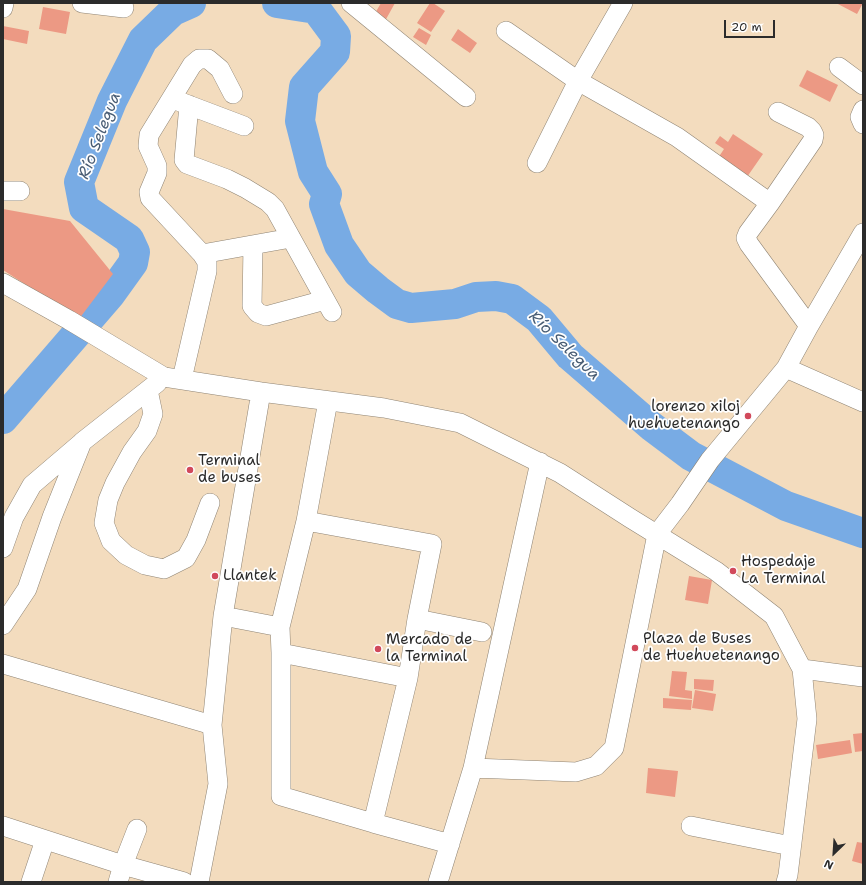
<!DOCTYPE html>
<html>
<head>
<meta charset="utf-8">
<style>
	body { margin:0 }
	#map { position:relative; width:866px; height:885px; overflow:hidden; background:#f3dcbe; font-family:"Shantell Sans",sans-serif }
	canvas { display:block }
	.frame { position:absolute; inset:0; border:4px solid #2b2b2b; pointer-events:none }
	.north { position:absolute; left:814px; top:833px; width:40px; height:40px; -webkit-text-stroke:3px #fff; paint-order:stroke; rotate:205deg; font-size:11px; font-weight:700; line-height:16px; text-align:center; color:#2b2b2b }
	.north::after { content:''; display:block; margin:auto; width:14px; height:18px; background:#2b2b2b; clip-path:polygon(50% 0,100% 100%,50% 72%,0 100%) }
	.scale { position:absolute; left:724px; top:20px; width:51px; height:18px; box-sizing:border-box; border:2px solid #2b2b2b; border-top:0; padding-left:5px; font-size:12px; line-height:14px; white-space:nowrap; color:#2b2b2b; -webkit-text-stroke:3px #fff; paint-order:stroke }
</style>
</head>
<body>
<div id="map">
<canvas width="866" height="885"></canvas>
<div class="frame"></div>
<div class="north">N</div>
<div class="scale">20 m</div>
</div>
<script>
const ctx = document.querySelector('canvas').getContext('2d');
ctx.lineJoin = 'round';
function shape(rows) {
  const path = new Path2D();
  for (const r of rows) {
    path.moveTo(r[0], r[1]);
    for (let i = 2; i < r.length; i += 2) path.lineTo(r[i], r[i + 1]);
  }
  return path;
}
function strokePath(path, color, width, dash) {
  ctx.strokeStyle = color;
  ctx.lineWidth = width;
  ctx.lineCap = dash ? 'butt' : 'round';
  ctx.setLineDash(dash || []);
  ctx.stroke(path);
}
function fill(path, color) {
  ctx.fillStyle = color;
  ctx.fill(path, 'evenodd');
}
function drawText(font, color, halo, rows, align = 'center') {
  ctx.font = font + ' "Shantell Sans",sans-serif';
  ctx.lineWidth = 3.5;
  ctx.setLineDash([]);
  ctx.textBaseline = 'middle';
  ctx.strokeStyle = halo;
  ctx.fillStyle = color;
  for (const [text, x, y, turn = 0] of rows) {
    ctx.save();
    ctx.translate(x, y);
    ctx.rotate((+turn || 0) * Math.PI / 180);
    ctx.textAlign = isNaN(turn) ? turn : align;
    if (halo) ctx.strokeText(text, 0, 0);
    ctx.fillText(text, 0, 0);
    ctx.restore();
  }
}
strokePath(shape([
	[277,3,316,9,336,36,335,52,304,87,300,121,313,172,327,194,324,204,339,245,358,273,378,290,397,304,411,308,455,304,476,297,496,296,512,299,539,319,570,356,651,426,691,456,786,506,863,533],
	[3,419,110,295,133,263,135,252,129,239,84,208,79,182,112,101,143,40,173,11,191,3]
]), '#78abe4', 30);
fill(shape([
	[381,3,395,3,385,21,374,15],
	[430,3,433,3,445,11,431,32,417,23],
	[836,3,863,3,857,14],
	[43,7,70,12,66,34,39,29],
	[3,26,29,31,27,44,3,39],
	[419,28,431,35,426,45,413,37],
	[458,29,477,43,470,53,451,40],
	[807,70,838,85,830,102,799,86],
	[733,134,763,154,747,177,718,158,724,149,715,143,720,136,728,142],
	[3,209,70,221,113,274,79,319,3,270],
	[689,576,712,580,708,604,685,600],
	[672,671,687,672,685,690,692,691,692,699,669,696],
	[694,679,714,680,713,691,694,689],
	[695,690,716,694,713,711,692,708],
	[663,698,692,700,691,710,663,708],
	[863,733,863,751,855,752,853,734],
	[850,740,852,753,818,759,816,745],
	[648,768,678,771,675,797,646,793],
	[857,842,863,843,863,864,852,861]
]), '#ec9984');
const minor = shape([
	[82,3,124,8],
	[351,3,466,97],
	[3,8,4,3],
	[506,31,578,81,677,137,770,203],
	[839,67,863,85],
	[178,101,244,126],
	[189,105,184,160,187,164,227,179,245,188,268,202,275,209,332,312],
	[863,110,860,117,863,124],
	[778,112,808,127,812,131,814,135,813,140,770,203,748,233,746,238,749,244,809,326],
	[537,163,578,81,623,3],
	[3,191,20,191],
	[253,245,252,306,258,313,266,316,325,300],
	[202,254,291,238],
	[3,283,69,320,164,377,261,392,384,408,460,423,560,473,630,518,716,571,774,616,802,669,807,719,788,875,786,882],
	[786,368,863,402],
	[182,379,207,271,207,262,202,254,150,198,149,192,157,173,157,166,148,146,149,135,192,65,199,59,208,59,220,69,233,94],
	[148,390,153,414,147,431,132,452,115,483,108,500,104,523,111,541,126,555,145,565,164,569,186,558,196,540,210,503],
	[306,521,328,401],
	[3,548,14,517,32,485,80,444],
	[223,616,280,627,281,653,408,678,417,619,482,632],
	[3,625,27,589,52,517,82,442,157,383],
	[280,627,306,521,432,544,417,619],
	[281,653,281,796,373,823],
	[3,664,212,725],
	[802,669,863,677],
	[408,678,373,823,450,844],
	[473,768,576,772,596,766,614,748,657,534,680,504,710,460,786,368,809,326,863,233],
	[3,826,123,865,184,882],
	[691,826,791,846],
	[31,882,45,840],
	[118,882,123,865,137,829],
	[199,882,218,784,212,725,223,616,261,392],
	[438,882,473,768,540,462]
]);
strokePath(minor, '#8f8474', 20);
strokePath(minor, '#fff', 19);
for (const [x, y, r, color] of [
	[748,416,4,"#d1495b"],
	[190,470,4,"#d1495b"],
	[733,571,4,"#d1495b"],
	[215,576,4,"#d1495b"],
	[635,648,4,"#d1495b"],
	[378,649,4,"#d1495b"]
]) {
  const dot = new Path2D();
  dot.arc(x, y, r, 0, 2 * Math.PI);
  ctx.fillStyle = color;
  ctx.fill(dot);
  strokePath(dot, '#fff', 1.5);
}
drawText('15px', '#2b2b2b', '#fff', [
	["lorenzo xiloj",740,407,"right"],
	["huehuetenango",740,424,"right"],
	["Terminal",198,461],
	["de buses",198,478],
	["Hospedaje",741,562],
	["La Terminal",741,579],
	["Llantek",223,576],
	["Plaza de Buses",643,639],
	["de Huehuetenango",643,656],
	["Mercado de",386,640],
	["la Terminal",386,657]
], 'left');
drawText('italic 16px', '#4a5e75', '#fff', [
	["Río Selegua",100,136,-69],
	["Río Selegua",564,346,44]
]);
</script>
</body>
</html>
